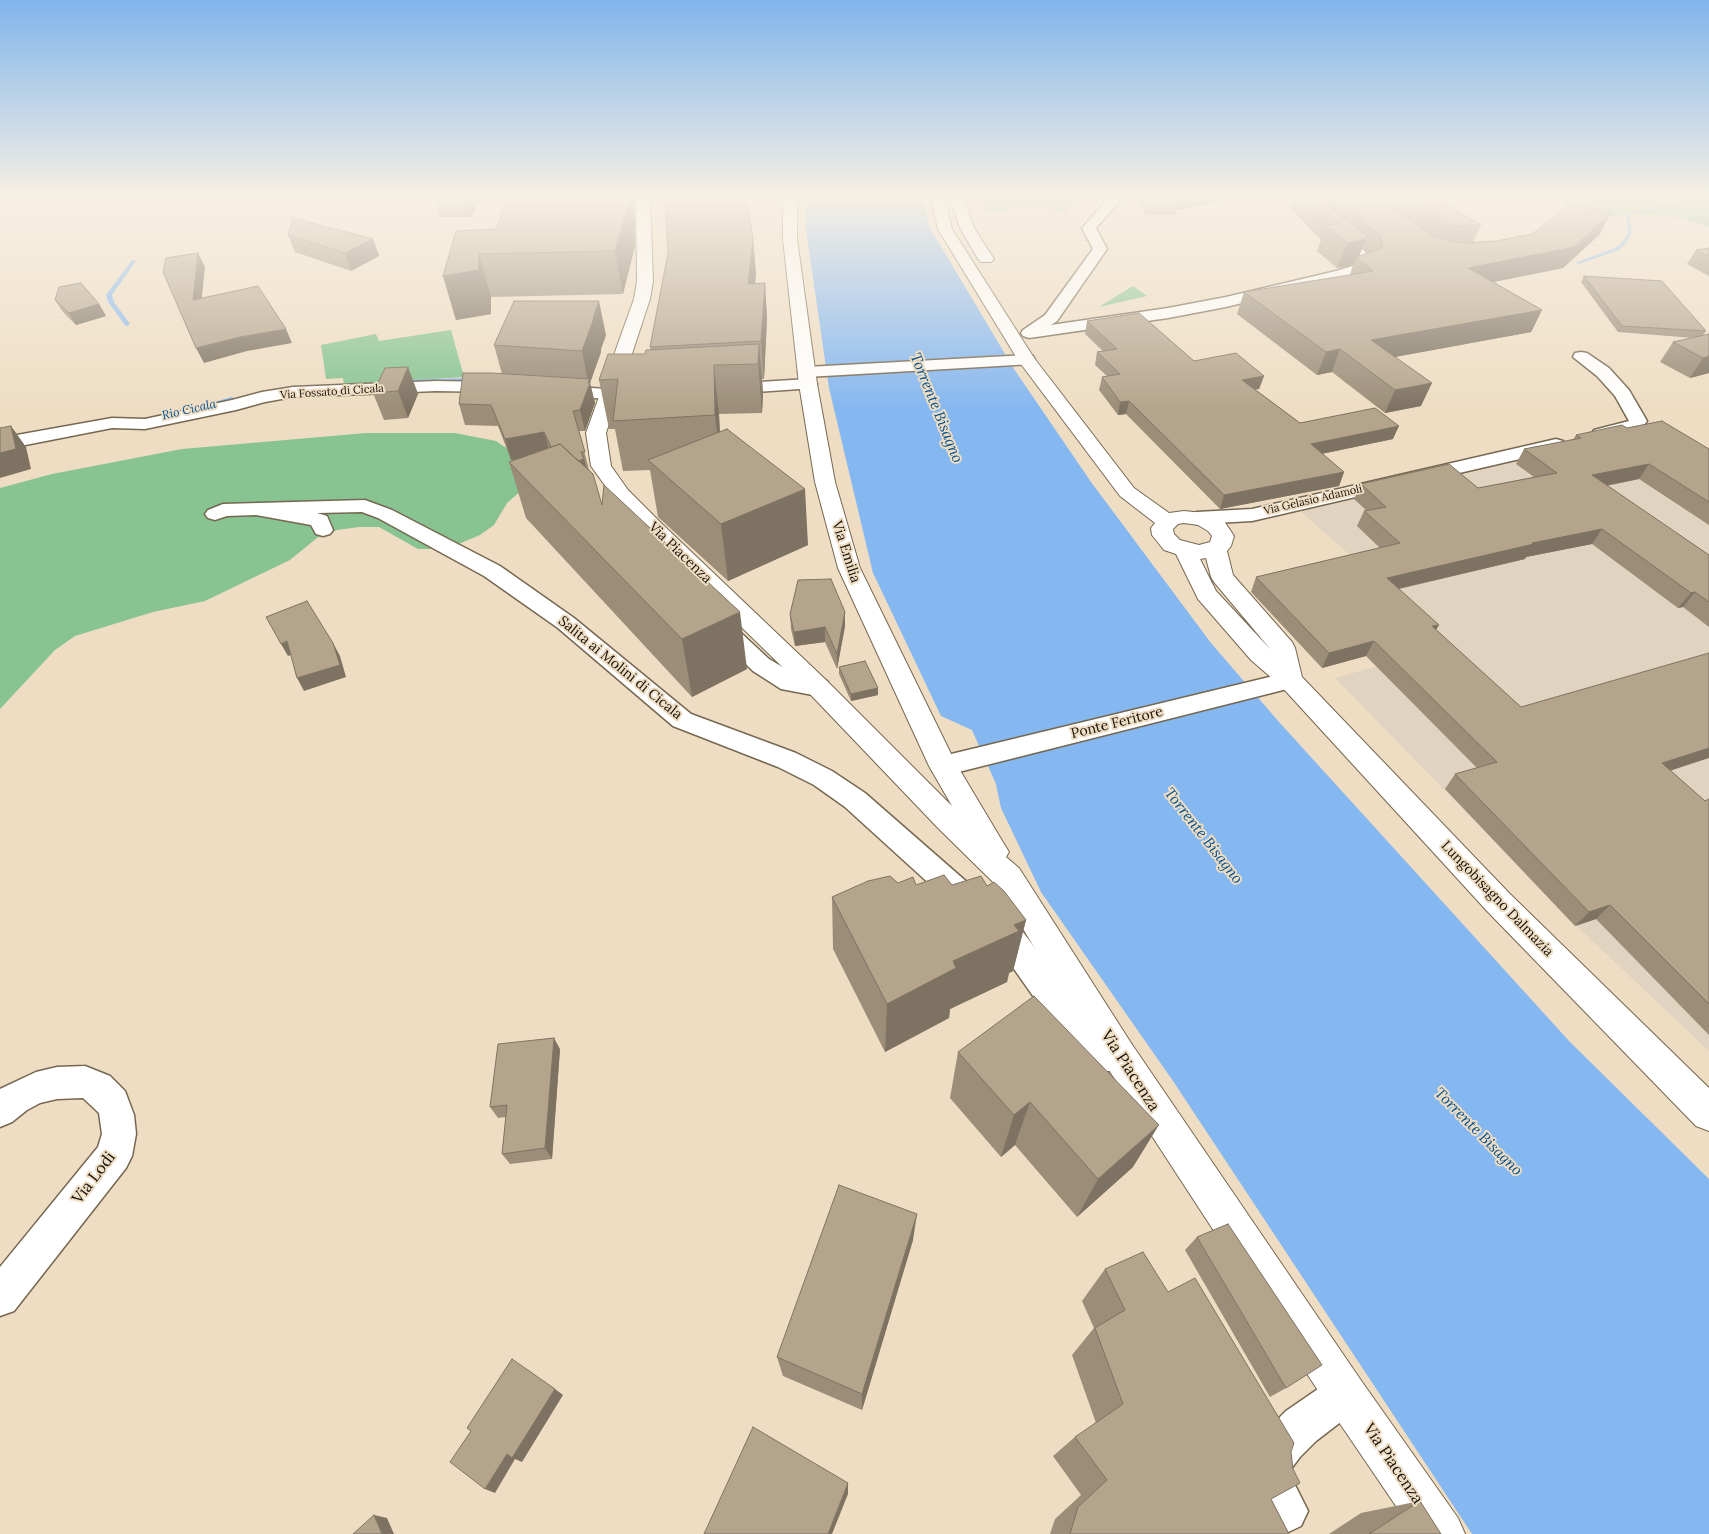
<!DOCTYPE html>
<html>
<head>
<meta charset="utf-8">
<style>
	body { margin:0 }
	canvas { display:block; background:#eeddc3 }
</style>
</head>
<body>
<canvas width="1709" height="1534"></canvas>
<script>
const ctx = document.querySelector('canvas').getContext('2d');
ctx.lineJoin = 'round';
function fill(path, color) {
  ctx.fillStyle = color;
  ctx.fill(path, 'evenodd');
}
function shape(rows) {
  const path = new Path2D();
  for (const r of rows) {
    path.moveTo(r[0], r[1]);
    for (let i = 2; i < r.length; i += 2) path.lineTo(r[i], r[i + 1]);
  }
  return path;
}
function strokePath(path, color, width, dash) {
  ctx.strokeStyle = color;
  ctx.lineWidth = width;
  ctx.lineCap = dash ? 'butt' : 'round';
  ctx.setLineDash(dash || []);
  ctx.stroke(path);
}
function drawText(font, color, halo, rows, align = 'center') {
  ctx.font = font + ' Lora,serif';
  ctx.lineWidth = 4;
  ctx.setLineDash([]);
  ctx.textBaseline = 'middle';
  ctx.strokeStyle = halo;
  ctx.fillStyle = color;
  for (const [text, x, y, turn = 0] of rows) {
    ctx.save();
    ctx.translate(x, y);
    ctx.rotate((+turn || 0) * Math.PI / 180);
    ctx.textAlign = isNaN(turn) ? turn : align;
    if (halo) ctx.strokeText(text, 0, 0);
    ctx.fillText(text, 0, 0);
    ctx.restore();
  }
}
fill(shape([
	[1650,430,1709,468,1709,1051,1585,934,1335,678,1452,645,1301,512,1322,504]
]), '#e0d4c0');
fill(shape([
	[983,195,1081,195,1064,213,1057,213,1055,209,1008,209,1008,212,986,211],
	[1568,195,1709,195,1709,227,1679,217,1661,215,1630,214,1604,217,1569,212,1566,206],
	[1133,286,1147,296,1099,307],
	[451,330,464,377,344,385,343,378,326,379,321,345,376,334,379,341],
	[366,433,455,433,496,441,532,465,529,484,507,503,494,525,480,535,461,543,440,549,418,549,379,527,359,527,337,530,317,538,290,560,205,601,153,612,75,636,55,650,0,709,0,488,52,474,182,449]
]), '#88c492');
fill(shape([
	[806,195,923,195,930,228,1014,369,1091,482,1211,643,1279,722,1570,1042,1709,1179,1709,1534,1472,1534,1173,1081,1041,892,1001,808,996,784,972,730,941,716,873,573,829,388,806,230]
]), '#85b7f0');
fill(shape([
	[1691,195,1696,195,1664,209,1635,213,1630,216,1632,233,1626,244,1619,250,1579,264,1575,263,1615,248,1622,242,1628,233,1626,216,1632,211,1661,207,1691,195],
	[132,260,136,261,112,295,114,302,130,324,127,326,125,325,108,302,106,295,132,260],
	[473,378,476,380,475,381,401,384,398,382,401,380,473,378],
	[232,397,234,398,234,400,188,412,185,410,232,397]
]), '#85b7f0');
const minor = shape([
	[1112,195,1125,195,1096,228,1107,249,1057,321,1051,325,1168,308,1226,297,1336,271,1359,264,1359,261,1349,251,1351,248,1356,247,1361,248,1371,257,1373,266,1366,272,1226,307,1168,318,1029,338,1023,336,1021,333,1023,330,1045,315,1093,249,1082,228,1112,195],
	[1581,352,1587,353,1609,368,1629,390,1647,421,1640,431,1601,440,1594,438,1592,434,1594,430,1629,421,1615,396,1597,376,1573,357,1575,353,1581,352],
	[1027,355,1033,356,1035,360,1033,364,807,377,801,376,798,372,801,368,807,367,1027,355],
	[808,379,814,380,817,384,814,388,727,394,721,393,718,389,721,385,727,384,808,379],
	[436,381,496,382,502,383,505,387,502,391,496,392,436,391,293,397,265,402,236,410,145,429,112,428,0,450,0,438,112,418,145,419,232,400,262,392,293,387,436,381],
	[557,386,609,389,636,388,642,389,645,393,642,397,636,398,609,399,551,395,548,391,551,387,557,386],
	[1556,439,1563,441,1565,445,1563,449,1252,521,1197,524,1190,522,1187,518,1190,514,1197,512,1252,509,1556,439],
	[365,500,392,510,500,566,574,618,691,714,796,753,832,771,865,793,976,890,981,899,976,908,966,911,956,908,845,807,814,785,778,767,673,726,558,628,484,576,378,518,362,512,317,513,327,516,333,530,330,534,323,536,316,534,311,525,256,515,227,516,215,520,208,518,205,514,208,510,223,504,365,500],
	[718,616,726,619,769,659,796,675,827,681,830,687,827,693,818,696,781,689,753,671,710,629,707,624,710,619,718,616],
	[1290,672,1299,674,1302,680,1299,686,943,776,934,773,930,766,934,759,943,756,1290,672],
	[996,911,1007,915,1017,924,1095,1028,1107,1039,1119,1039,1131,1044,1135,1055,1131,1066,1119,1071,1101,1071,1089,1066,1071,1050,995,942,985,933,981,924,985,915,996,911],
	[85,1066,110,1076,125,1091,134,1115,136,1134,132,1156,126,1168,14,1311,0,1316,0,1267,98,1147,102,1134,99,1113,83,1098,57,1099,40,1103,27,1110,12,1122,0,1127,0,1089,36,1072,57,1067,85,1066],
	[1345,1374,1359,1380,1365,1394,1359,1408,1316,1441,1300,1457,1291,1469,1292,1479,1308,1511,1301,1526,1286,1533,1271,1526,1250,1484,1249,1469,1261,1440,1270,1427,1286,1411,1331,1380,1345,1374]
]);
const major = shape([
	[636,195,650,195,653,281,650,299,606,433,611,466,628,490,661,523,827,681,952,806,929,766,838,568,815,482,799,384,783,239,783,195,797,195,797,239,817,384,835,482,860,568,955,762,1004,844,1009,852,1006,857,1019,868,1131,1043,1360,1379,1458,1518,1465,1534,1415,1534,1330,1409,1107,1067,997,886,938,828,809,693,645,533,614,498,591,466,586,433,634,299,637,281,636,195],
	[930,195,944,195,952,229,1034,358,1134,488,1169,513,1184,511,1203,513,1224,521,1234,536,1231,546,1227,551,1233,575,1292,642,1295,648,1302,677,1509,893,1709,1088,1709,1131,1696,1126,1487,911,1281,686,1251,660,1198,599,1176,554,1164,550,1152,535,1151,528,1155,523,1120,496,1018,360,938,229,930,195],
	[1184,523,1198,525,1208,531,1212,536,1210,542,1199,545,1180,540,1174,534,1173,529,1178,524,1184,523],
	[1206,558,1211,577,1214,582,1271,650,1216,591,1200,559,1206,558],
	[949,195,963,195,974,228,994,259,991,262,981,262,978,259,960,228,949,195]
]);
strokePath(minor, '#766750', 3);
strokePath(major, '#766750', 2);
fill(minor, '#fff');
fill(major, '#fff');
fill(shape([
	[433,195,634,195,635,246,623,294,491,297,491,314,456,320,443,276,496,229,507,199,482,198,471,217,440,217],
	[1134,195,1224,195,1222,202,1176,210,1175,215,1146,215],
	[1291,195,1431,195,1481,225,1473,242,1600,234,1563,268,1494,282,1542,310,1531,332,1395,357,1421,406,1385,413,1332,372,1317,375,1237,314,1244,292,1350,275,1353,265,1337,268,1317,251,1321,240,1296,214,1296,212,1291,212],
	[1378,200,1385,207,1376,207],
	[1362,248,1369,253,1359,256],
	[288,235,373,239,379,256,351,271,295,252],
	[753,239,756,274,755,284,765,283,767,319,764,379,762,379,763,393,762,413,719,414,720,432,808,545,728,581,658,517,650,470,623,471,615,429,609,429,599,380,645,354,651,350,650,347],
	[1709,248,1709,276,1687,264,1696,250],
	[1584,276,1706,331,1703,335,1709,334,1709,373,1690,378,1660,362,1673,342,1694,338,1618,332,1581,282],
	[55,300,99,304,106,316,76,325,63,312],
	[1087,321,1194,361,1264,376,1259,389,1255,389,1300,423,1393,439,1322,454,1344,472,1339,486,1220,509,1126,414,1118,415,1099,390,1102,377,1107,376,1095,365,1097,352,1103,351,1085,334],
	[606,335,601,349,601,352,590,383,595,403,585,431,579,431,589,470,602,505,747,669,692,697,526,518,509,462,517,459,511,460,498,426,465,425,459,404,502,374,494,345],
	[408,367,418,394,408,418,384,420,373,393],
	[1627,428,1709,449,1709,525,1639,479,1607,486,1709,555,1709,627,1683,607,1678,608,1592,544,1526,557,1525,559,1399,589,1436,630,1521,707,1671,771,1705,801,1709,799,1709,1035,1596,919,1575,926,1445,789,1455,774,1477,768,1366,656,1322,668,1251,592,1256,577,1380,548,1357,526,1364,511,1367,511,1354,499,1361,484,1478,488,1534,477,1516,464,1524,449,1573,440,1576,435],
	[845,612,845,626,837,669,825,642,795,646,791,629,790,614],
	[839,667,878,688,878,695,851,701,839,674],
	[898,883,916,885,987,886,1026,920,1013,971,1009,973,1007,982,950,1009,949,1018,885,1052,833,949,832,897],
	[560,1049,552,1159,510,1164,502,1154,506,1117,498,1118,490,1107],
	[958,1052,1133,1167,1077,1217,1015,1145,1001,1157,950,1098],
	[1197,1237,1286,1388,1270,1397,1185,1250],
	[913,1240,862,1410,783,1376,777,1357],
	[1105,1269,1271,1499,1289,1534,1050,1534,1055,1519,1081,1495,1053,1456,1075,1437,1096,1423,1072,1355,1094,1328,1082,1301],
	[1420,1501,1441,1534,1329,1534,1361,1513]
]), '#9b8d78');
fill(shape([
	[465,195,482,195,482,198,471,217],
	[628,195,634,195,634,196,635,246,623,294,615,251],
	[1182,195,1224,195,1222,202,1176,210,1178,200,1175,196],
	[1329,195,1342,195,1335,214,1323,209,1327,197],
	[1611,213,1600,234,1563,268,1458,289,1468,268],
	[1367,236,1358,259,1356,257,1353,265,1337,268,1347,243],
	[373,239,379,256,351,271,345,253],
	[753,239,756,274,751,321,748,284],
	[198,253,205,267,200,315,193,300],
	[479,254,491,297,491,314,456,320,443,276],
	[765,283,767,319,764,379,761,341],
	[599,301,606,335,601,349,601,352,590,383,595,403,585,431,580,410,588,382,582,351],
	[99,304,106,316,76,325,69,313],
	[1542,310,1531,332,1362,363,1371,340],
	[286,329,292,343,247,351,204,363,196,348,240,337],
	[759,344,763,393,762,413,758,364],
	[1340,349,1332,372,1317,375,1326,352],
	[1709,356,1709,373,1690,378,1703,358],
	[714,365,719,414,721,466,715,415],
	[408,367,418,394,408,418,398,391],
	[1264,376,1259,389,1238,393,1242,380],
	[1432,383,1421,406,1385,413,1395,390],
	[1129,401,1126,414,1118,415,1120,402],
	[11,426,26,447,31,469,0,478,0,453],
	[1399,426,1393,439,1306,457,1311,444],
	[544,432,550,453,511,460,505,439],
	[584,459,589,480,560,465],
	[1649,464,1639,479,1582,490,1592,475],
	[1344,472,1339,486,1220,509,1224,495],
	[805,489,808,545,728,581,721,524],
	[1602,529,1592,544,1526,557,1525,559,1380,593,1387,578,1532,543],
	[1695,592,1683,607,1678,608,1691,593],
	[740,612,747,669,692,697,682,639],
	[845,612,845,626,837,669,837,654],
	[1439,625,1430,640,1432,626],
	[825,627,825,642,795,646,794,632],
	[287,641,295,653,288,656,281,644],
	[1374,641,1366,656,1322,668,1329,653],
	[333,643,340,656,346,677,304,691,297,678],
	[878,688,878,695,851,701,851,694],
	[1709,748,1709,758,1648,778,1662,763],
	[1610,905,1596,919,1575,926,1589,912],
	[1026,920,1013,971,1009,973,1007,982,950,1009,949,1018,885,1052,887,1004,953,961,1014,925],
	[554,1038,560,1049,552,1159,545,1148],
	[1030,1102,1015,1145,1001,1157,1014,1115],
	[1159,1125,1133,1167,1077,1217,1098,1179],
	[917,1214,913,1240,862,1410,862,1394],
	[555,1389,563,1395,522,1462,515,1459,495,1493,485,1489,507,1454],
	[848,1483,848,1494,832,1534,828,1534],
	[374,1515,387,1518,394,1534,382,1534]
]), '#7e7362');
const building = shape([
	[508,195,628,195,628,205,615,251,479,254,479,270,443,276,456,231,496,229,508,195],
	[665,195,744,195,748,206,753,239,748,284,765,283,761,341,650,347,668,253,665,195],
	[1145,195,1182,195,1175,196,1178,200,1149,200,1145,195],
	[1309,195,1329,195,1327,197,1331,208,1367,236,1365,239,1347,243,1326,225,1339,224,1309,195],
	[1405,195,1431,195,1481,225,1459,226,1448,222,1405,195],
	[1569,203,1611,213,1574,247,1468,268,1542,310,1371,340,1432,383,1395,390,1340,349,1326,352,1244,292,1373,271,1356,257,1380,249,1383,244,1381,236,1345,206,1391,207,1434,236,1455,242,1469,243,1496,241,1532,234,1565,208,1569,203],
	[293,218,373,239,345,253,288,235,293,218],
	[1709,248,1709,256,1696,250,1709,248],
	[198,253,193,300,258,286,286,329,240,337,196,348,163,272,166,258,198,253],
	[1584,276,1662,281,1706,331,1622,326,1584,276],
	[81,283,99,304,69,313,55,300,59,287,81,283],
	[514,301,599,301,593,318,594,318,582,351,494,345,514,301],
	[1139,313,1194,361,1236,353,1264,376,1242,380,1300,423,1375,408,1399,426,1311,444,1344,472,1224,495,1129,401,1120,402,1102,377,1120,374,1097,352,1117,349,1087,321,1139,313],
	[1709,334,1709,356,1703,358,1673,342,1709,334],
	[759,344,758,364,714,365,715,415,613,421,618,379,599,380,608,354,645,354,646,350,759,344],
	[408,367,398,391,373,393,385,368,408,367],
	[463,373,492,373,590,379,588,383,590,383,580,410,573,411,585,452,581,452,584,459,578,461,560,444,551,447,544,432,505,439,491,405,459,404,463,373],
	[1662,421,1709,449,1709,502,1649,464,1592,475,1709,555,1709,602,1695,592,1691,593,1602,529,1532,543,1534,544,1387,578,1439,625,1432,626,1521,707,1709,653,1709,748,1662,763,1705,801,1709,799,1709,1004,1610,905,1589,912,1455,774,1497,762,1374,641,1329,653,1256,577,1400,543,1364,511,1386,507,1361,484,1449,464,1478,488,1557,473,1524,449,1581,438,1576,435,1622,425,1627,428,1662,421],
	[11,426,16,449,0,453,0,428,11,426],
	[727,429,805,489,721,524,648,460,727,429],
	[560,444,593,474,602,505,604,485,740,612,682,639,509,462,560,444],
	[831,579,845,612,837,654,825,627,794,632,790,614,798,580,831,579],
	[307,601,333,643,340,665,297,678,287,641,281,644,266,617,307,601],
	[865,661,878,688,851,694,839,667,865,661],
	[944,875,952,885,981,876,987,886,994,882,1004,891,1026,920,1014,925,1019,931,953,961,956,968,887,1004,832,897,868,881,890,876,898,883,913,877,916,885,944,875],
	[1034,996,1159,1125,1098,1179,1030,1102,1014,1115,958,1052,1034,996],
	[554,1038,545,1148,502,1154,507,1105,490,1107,498,1044,554,1038],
	[839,1185,917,1214,862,1394,777,1357,839,1185],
	[1228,1224,1322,1365,1286,1388,1197,1237,1228,1224],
	[1143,1252,1168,1292,1195,1278,1294,1443,1291,1452,1293,1469,1300,1483,1271,1499,1289,1534,1070,1534,1078,1507,1107,1480,1075,1437,1123,1404,1095,1328,1125,1310,1105,1269,1143,1252],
	[512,1359,555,1389,512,1458,507,1454,485,1489,450,1462,471,1431,467,1428,512,1359],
	[753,1427,848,1483,828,1534,704,1534,753,1427],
	[1420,1501,1441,1534,1369,1534,1420,1501],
	[374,1515,382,1534,353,1534,374,1515]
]);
fill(building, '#b4a48c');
strokePath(building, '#7e7362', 1);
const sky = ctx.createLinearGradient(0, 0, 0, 410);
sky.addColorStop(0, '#80b5eb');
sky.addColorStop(0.48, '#f7f0e4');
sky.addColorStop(1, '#f7f0e400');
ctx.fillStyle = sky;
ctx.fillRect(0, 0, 1709, 410);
drawText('11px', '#171209', '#eeddc3', [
	["Via Fossato di Cicala",332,392,-4],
	["Via Gelasio Adamoli",1313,500,-13]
]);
drawText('italic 12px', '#025092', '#eeddc3', [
	["Rio Cicala",189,410,-13]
]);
drawText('14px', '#171209', '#eeddc3', [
	["Via Emilia",846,552,72],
	["Via Piacenza",680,553,44],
	["Salita ai Molini di Cicala",620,668,39],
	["Ponte Feritore",1117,723,-14],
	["Lungobisagno Dalmazia",1497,899,46]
]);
drawText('italic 15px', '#025092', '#eeddc3', [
	["Torrente Bisagno",936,408,68],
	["Torrente Bisagno",1203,836,52],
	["Torrente Bisagno",1478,1132,45]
]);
drawText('16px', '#171209', '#eeddc3', [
	["Via Piacenza",1130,1071,57],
	["Via Lodi",94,1178,-53],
	["Via Piacenza",1393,1464,56]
]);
</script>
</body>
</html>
